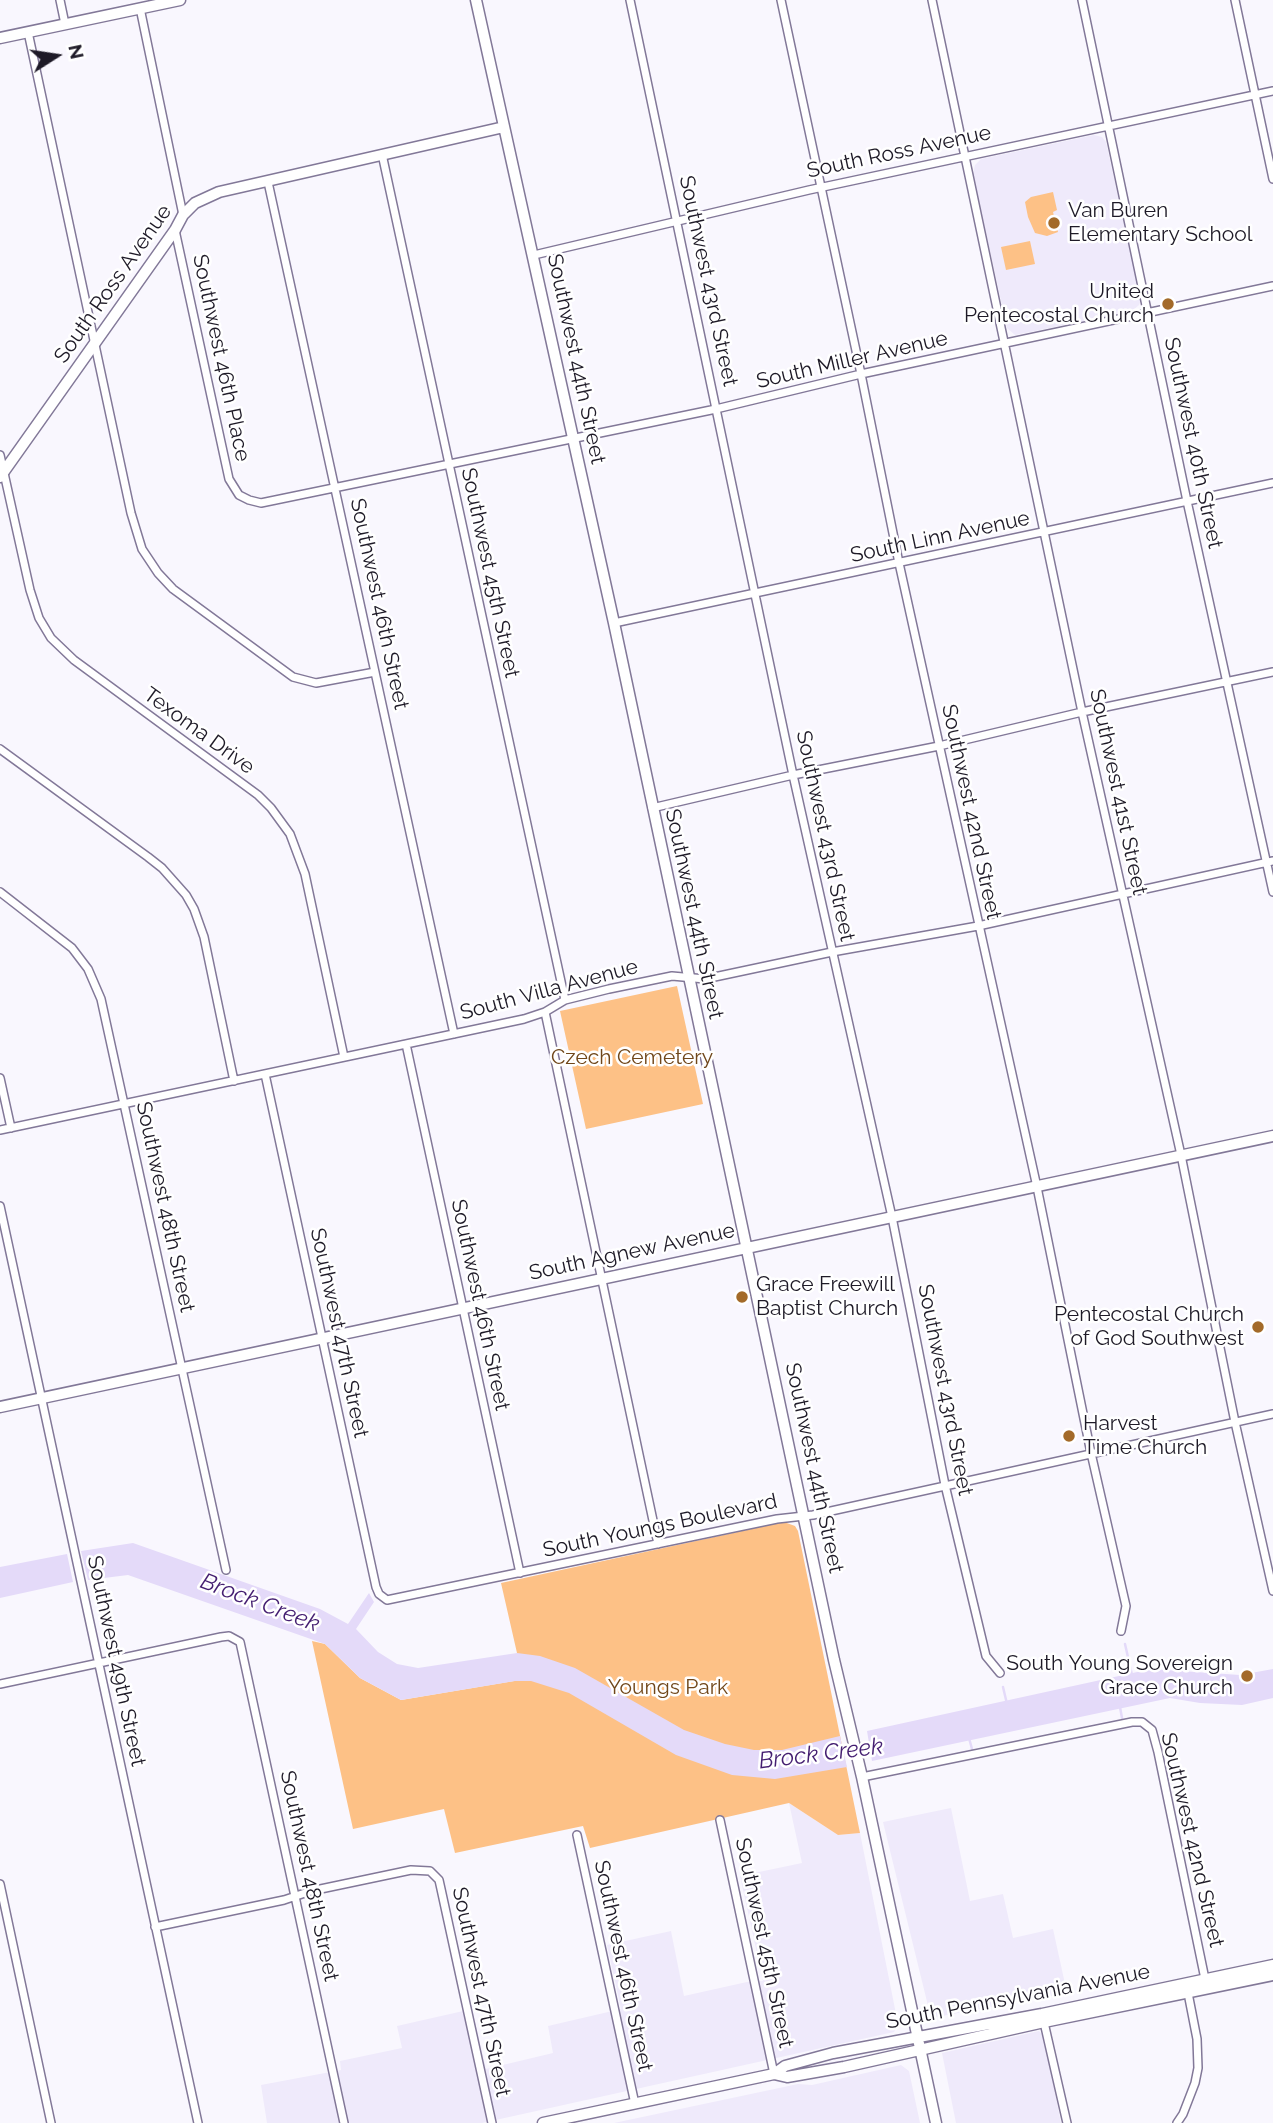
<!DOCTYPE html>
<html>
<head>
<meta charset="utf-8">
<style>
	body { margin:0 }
	#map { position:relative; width:1273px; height:2123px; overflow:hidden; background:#f9f7fe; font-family:Raleway,sans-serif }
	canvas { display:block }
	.north { position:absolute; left:21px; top:21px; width:70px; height:70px; -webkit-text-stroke:5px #fff; paint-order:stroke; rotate:78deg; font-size:19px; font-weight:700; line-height:28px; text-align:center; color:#1e1a27 }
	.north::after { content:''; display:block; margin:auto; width:24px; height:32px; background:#1e1a27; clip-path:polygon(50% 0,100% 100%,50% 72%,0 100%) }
</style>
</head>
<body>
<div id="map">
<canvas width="1273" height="2123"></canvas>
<div class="north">N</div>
</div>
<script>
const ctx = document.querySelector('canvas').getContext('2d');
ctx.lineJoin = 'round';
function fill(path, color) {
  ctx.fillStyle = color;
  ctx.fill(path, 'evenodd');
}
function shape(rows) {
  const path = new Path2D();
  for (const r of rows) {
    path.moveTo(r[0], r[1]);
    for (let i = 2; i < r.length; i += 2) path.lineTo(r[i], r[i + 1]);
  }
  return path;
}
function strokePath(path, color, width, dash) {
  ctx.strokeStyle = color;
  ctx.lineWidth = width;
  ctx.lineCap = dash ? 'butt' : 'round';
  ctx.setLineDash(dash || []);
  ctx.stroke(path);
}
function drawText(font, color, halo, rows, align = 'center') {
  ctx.font = font + ' Raleway,sans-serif';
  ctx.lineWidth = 5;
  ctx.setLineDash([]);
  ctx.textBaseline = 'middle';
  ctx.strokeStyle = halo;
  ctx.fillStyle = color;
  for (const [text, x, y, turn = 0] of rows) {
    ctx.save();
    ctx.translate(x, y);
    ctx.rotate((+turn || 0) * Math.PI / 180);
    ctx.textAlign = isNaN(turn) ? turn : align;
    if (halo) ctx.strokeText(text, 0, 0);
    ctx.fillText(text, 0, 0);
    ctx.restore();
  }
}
fill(shape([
	[1094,135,1102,137,1106,142,1141,300,1139,305,1132,311,1015,335,1007,328,973,174,975,165,981,159],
	[789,1803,838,1835,860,1833,898,2024,894,2032,482,2123,267,2123,261,2085,341,2070,340,2061,402,2048,397,2026,472,2009,486,2069,553,2053,548,2026,621,2009,607,1945,671,1931,684,1996,747,1982,763,1981,740,1876,802,1863],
	[951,1808,970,1901,1003,1894,1013,1938,1053,1929,1067,1993,931,2018,883,1822],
	[1039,2031,1044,2037,1061,2123,956,2123,942,2053],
	[901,2065,909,2071,920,2123,614,2123,798,2084,812,2085]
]), '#efeafb');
fill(shape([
	[1053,192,1057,210,1053,212,1058,232,1047,236,1035,233,1028,217,1025,202,1031,197],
	[1030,241,1035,264,1006,270,1001,247],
	[677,986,703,1104,586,1129,560,1011],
	[784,1522,795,1526,798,1531,860,1833,838,1835,789,1803,590,1848,583,1826,455,1853,444,1809,353,1829,312,1641,325,1644,360,1678,401,1700,514,1681,517,1653,501,1583]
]), '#fdc186');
fill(shape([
	[133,1543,320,1609,348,1624,369,1593,374,1602,356,1629,378,1652,397,1664,418,1668,517,1653,540,1656,575,1668,684,1730,725,1744,754,1750,782,1750,840,1736,847,1767,775,1779,732,1775,676,1755,569,1693,531,1681,515,1681,401,1700,360,1678,325,1644,128,1575,88,1580,81,1551],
	[67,1554,73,1582,0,1598,0,1567],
	[1151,1669,1240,1675,1273,1669,1273,1698,1242,1705,1200,1703,1170,1698,872,1761,867,1731]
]), '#e4daf9');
strokePath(shape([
	[1125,1644,1132,1675],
	[1003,1687,1007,1704],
	[1120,1707,1122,1718],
	[969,1738,972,1749],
	[840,1754,872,1750]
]), '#e4daf9', 2.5);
const street = shape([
	[60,0,65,24],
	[630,0,793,775,892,1217,945,1485,986,1656,1000,1673],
	[781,0,861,374,899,563,1037,1187,1091,1453,1126,1606,1121,1631],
	[932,0,1082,712,1181,1155,1235,1422,1273,1591],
	[1082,0,1187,501,1273,892],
	[1235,0,1273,179],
	[140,8,183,215],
	[28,32,131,513,142,549,158,573,173,589,293,677,316,683,375,672],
	[382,154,565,1000],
	[268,182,454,1034],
	[175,230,229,479,239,495,249,500,261,503,716,409,861,374,1273,286],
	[534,255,809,190,1273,91],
	[0,455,30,590,39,618,51,638,74,660,258,795,271,808,290,834,305,874,344,1057],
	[614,623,1273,483],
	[0,749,148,857,162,868,186,895,194,909,204,937,234,1081],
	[652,808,793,775,939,746,1082,712,1273,672],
	[0,892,72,948,88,969,101,999,226,1570],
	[545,1012,658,1544],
	[406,1044,520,1573],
	[265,1074,376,1587,379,1594,387,1600,777,1519,813,1515,1273,1414],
	[0,1078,11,1128],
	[0,1130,524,1019,545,1012,565,1000,609,989,672,976,705,979,832,952,978,926,1273,861],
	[0,1206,198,2123],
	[0,1684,221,1637,229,1636,240,1642,344,2123],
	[862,1777,1132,1722,1142,1722,1152,1730,1158,1752,1205,1979,1201,1983],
	[720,1820,774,2074],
	[577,1835,635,2104],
	[0,1884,51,2123],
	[155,1927,284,1900,311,1891,411,1870,430,1871,439,1880,441,1889,492,2123],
	[1043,2018,1067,2123],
	[1177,2123,1183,2114,1195,2083,1198,2068,1197,2039,1188,1993,1192,1990]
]);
const secondary = shape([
	[476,0,614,623,834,1660,862,1777,936,2123],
	[0,38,180,0],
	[0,477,175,230,183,215,195,203,219,192,504,127],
	[0,1407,1273,1136],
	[774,2074,785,2066,833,2053,1042,2014,1273,1965],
	[543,2123,774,2074,787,2077,844,2067,1044,2022,1273,1975]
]);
strokePath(street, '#827898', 10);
strokePath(secondary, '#827898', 13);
strokePath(street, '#fff', 7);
strokePath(secondary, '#fff', 10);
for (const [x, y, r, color] of [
	[1054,223,7,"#a36a29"],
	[1168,304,7,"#a36a29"],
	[742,1297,7,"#a36a29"],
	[1258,1327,7,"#a36a29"],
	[1069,1436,7,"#a36a29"],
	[1247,1676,7,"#a36a29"]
]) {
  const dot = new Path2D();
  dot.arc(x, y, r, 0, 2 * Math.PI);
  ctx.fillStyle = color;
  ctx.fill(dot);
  strokePath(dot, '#fff', 2.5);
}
drawText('21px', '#1e1a27', '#fff', [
	["South Ross Avenue",899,152,-12],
	["Southwest 43rd Street",708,281,78],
	["South Ross Avenue",113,284,-55],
	["Southwest 46th Place",221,358,78],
	["Southwest 44th Street",576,359,78],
	["South Miller Avenue",852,360,-13],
	["Southwest 40th Street",1193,443,78],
	["South Linn Avenue",940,537,-12],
	["Southwest 45th Street",490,573,78],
	["Southwest 46th Street",379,604,78],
	["Texoma Drive",199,731,36],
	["Southwest 41st Street",1118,792,78],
	["Southwest 42nd Street",971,812,78],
	["Southwest 43rd Street",825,836,78],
	["Southwest 44th Street",694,914,78],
	["South Villa Avenue",549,990,-15],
	["Southwest 48th Street",165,1207,78],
	["South Agnew Avenue",632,1252,-12],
	["Southwest 46th Street",480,1305,78],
	["Southwest 47th Street",339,1333,78],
	["Southwest 43rd Street",945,1390,79],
	["Southwest 44th Street",814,1468,78],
	["South Youngs Boulevard",660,1526,-12],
	["Southwest 49th Street",116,1661,78],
	["Southwest 42nd Street",1192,1840,77],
	["Southwest 48th Street",309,1876,78],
	["Southwest 45th Street",764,1943,78],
	["Southwest 46th Street",623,1966,78],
	["Southwest 47th Street",481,1992,78],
	["South Pennsylvania Avenue",1018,1997,-11]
]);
drawText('21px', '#1e1a27', '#fff', [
	["Van Buren",1068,211],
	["Elementary School",1068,235],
	["United",1154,292,"right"],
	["Pentecostal Church",1154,316,"right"],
	["Grace Freewill",756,1285],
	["Baptist Church",756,1309],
	["Pentecostal Church",1244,1315,"right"],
	["of God Southwest",1244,1339,"right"],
	["Harvest",1083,1424],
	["Time Church",1083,1448],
	["South Young Sovereign",1233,1664,"right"],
	["Grace Church",1233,1688,"right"]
], 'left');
drawText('21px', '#70471a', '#fff', [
	["Czech Cemetery",632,1058],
	["Youngs Park",668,1688]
]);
drawText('italic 23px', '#441e71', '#fff', [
	["Brock Creek",260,1603,21],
	["Brock Creek",821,1754,-7]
]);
</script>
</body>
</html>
